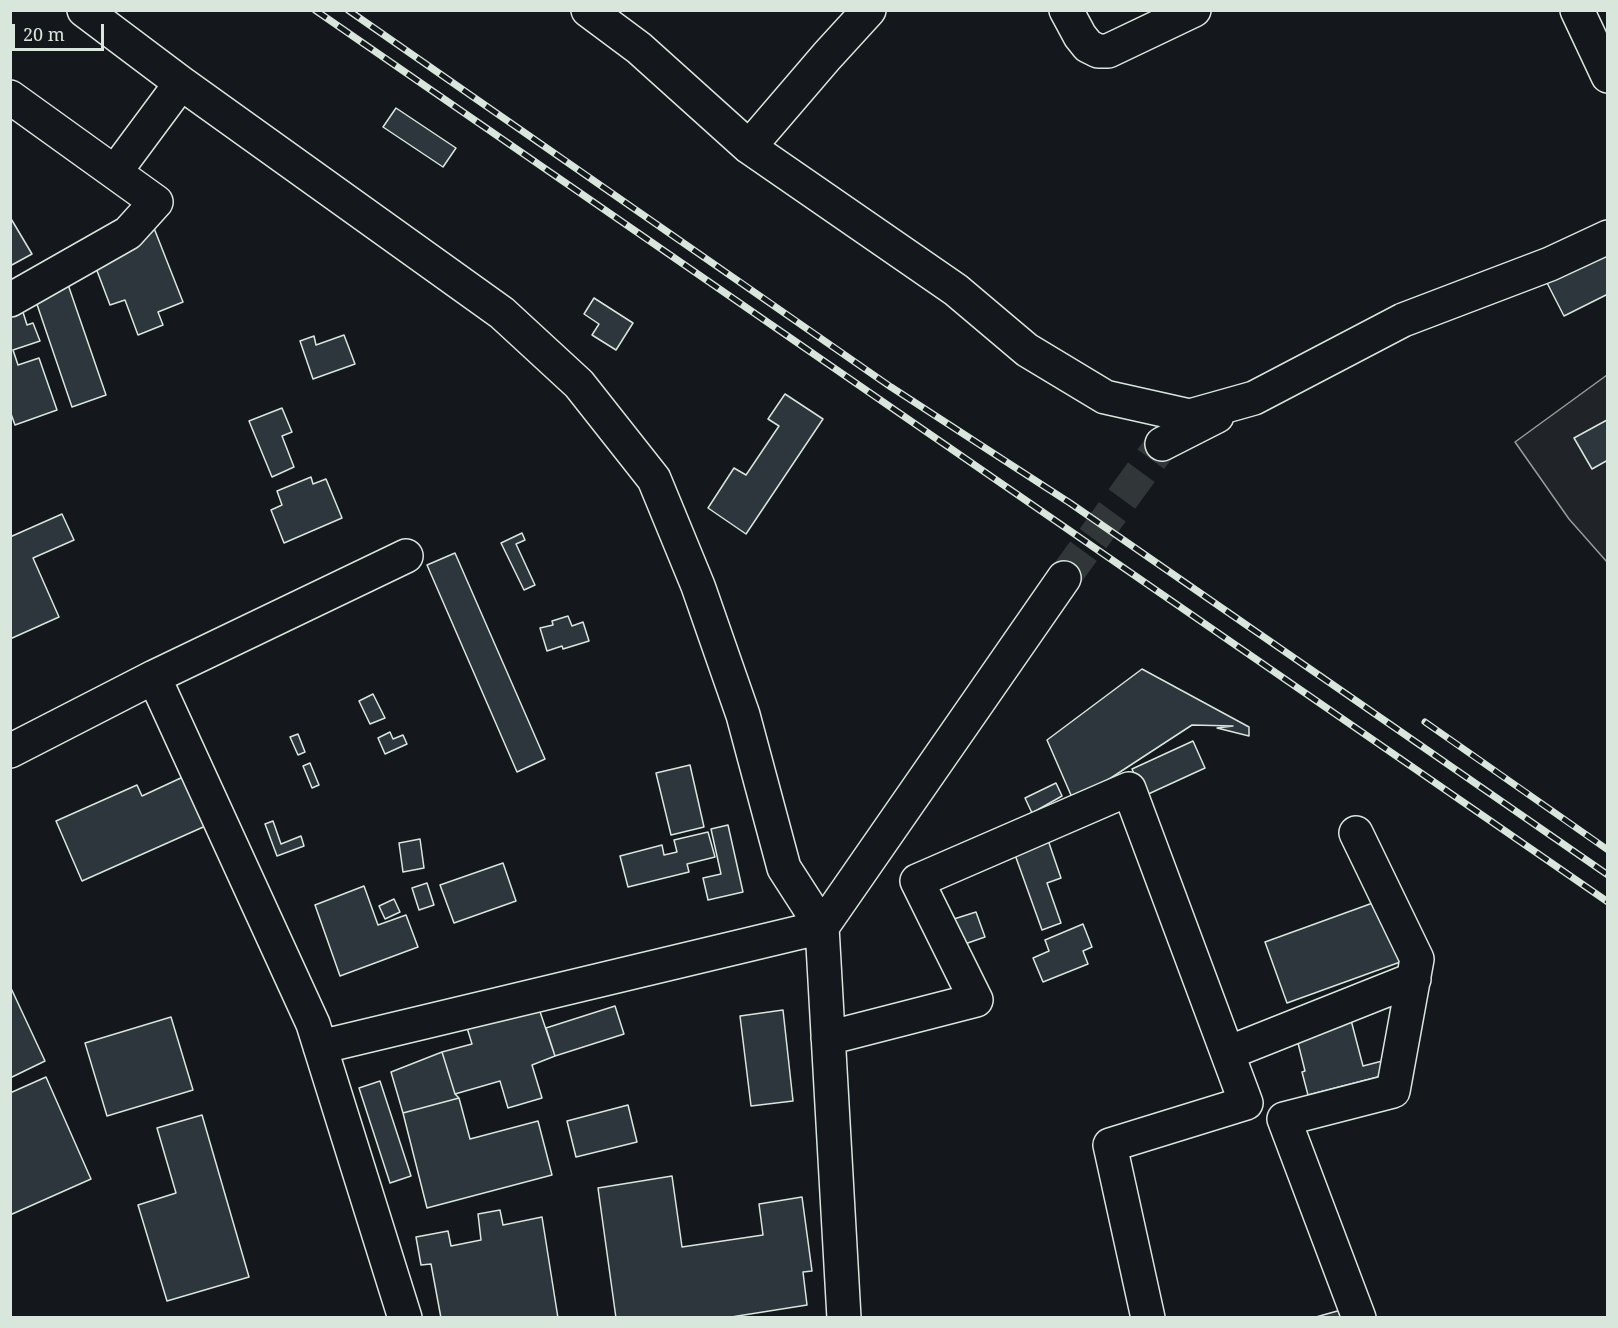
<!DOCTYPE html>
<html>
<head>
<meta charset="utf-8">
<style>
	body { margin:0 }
	#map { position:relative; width:1618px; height:1328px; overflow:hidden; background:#14181c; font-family:"Noto Serif",serif }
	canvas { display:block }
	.frame { position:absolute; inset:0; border:12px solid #d8e6dc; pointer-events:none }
	.scale { position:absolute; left:12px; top:24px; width:92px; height:27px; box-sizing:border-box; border:3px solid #d8e6dc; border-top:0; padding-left:8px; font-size:18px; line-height:21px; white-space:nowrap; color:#d8e6dc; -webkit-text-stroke:4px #14181c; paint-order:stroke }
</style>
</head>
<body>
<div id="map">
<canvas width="1618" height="1328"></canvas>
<div class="frame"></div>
<div class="scale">20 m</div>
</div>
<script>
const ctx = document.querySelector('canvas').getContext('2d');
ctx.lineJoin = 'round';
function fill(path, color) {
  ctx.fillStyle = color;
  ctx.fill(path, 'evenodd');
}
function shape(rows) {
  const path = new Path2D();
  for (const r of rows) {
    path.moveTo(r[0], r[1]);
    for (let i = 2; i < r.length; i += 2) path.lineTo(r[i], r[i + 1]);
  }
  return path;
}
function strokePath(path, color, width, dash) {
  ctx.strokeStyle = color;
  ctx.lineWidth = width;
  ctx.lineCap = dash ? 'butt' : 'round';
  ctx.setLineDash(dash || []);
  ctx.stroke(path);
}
const green = shape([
	[1607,375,1607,562,1569,519,1515,442,1607,375]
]);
fill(green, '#202428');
strokePath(green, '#939e99', 1.5);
const building = shape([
	[396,108,456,148,443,167,383,127,396,108],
	[10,217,32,254,10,266,10,217],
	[152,223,183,302,158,312,163,325,138,335,125,300,110,305,88,247,152,223],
	[1608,246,1608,294,1564,316,1544,277,1608,246],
	[62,267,106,395,72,407,28,278,62,267],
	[594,298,633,323,616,350,592,335,599,324,584,314,594,298],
	[22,309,27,325,33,323,40,341,13,350,18,365,39,358,57,410,15,425,10,411,10,313,22,309],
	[344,335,355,364,313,379,300,341,314,336,316,345,344,335],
	[785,394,823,419,746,534,708,508,734,468,746,475,779,426,768,419,785,394],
	[282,408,292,432,282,436,294,467,272,477,249,421,282,408],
	[1607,420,1608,460,1592,469,1574,438,1607,420],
	[311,477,313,484,326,479,342,518,284,543,271,510,282,505,277,491,311,477],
	[62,514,74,540,33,558,59,617,10,639,10,537,62,514],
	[522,533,525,540,516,544,535,585,524,590,501,543,522,533],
	[455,553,545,759,517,772,427,565,455,553],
	[568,616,572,626,583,622,589,641,563,649,562,646,547,651,540,628,553,625,552,621,568,616],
	[1142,669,1249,727,1249,736,1217,728,1233,726,1192,725,1074,802,1047,740,1142,669],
	[373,694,385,718,370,724,359,701,373,694],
	[390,732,393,739,403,735,407,744,385,754,378,738,390,732],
	[298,734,305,752,298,755,290,737,298,734],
	[1193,741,1205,768,1144,796,1132,769,1193,741],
	[310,763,319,785,312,788,303,766,310,763],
	[690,765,704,827,671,835,656,773,690,765],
	[198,770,219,820,82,881,56,821,137,785,142,796,198,770],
	[1056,783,1062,796,1032,813,1025,798,1056,783],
	[273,821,281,844,301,836,304,846,277,856,265,824,273,821],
	[728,825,743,892,708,900,703,878,721,874,711,829,728,825],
	[708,832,715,857,687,864,689,872,628,887,620,856,662,845,664,855,677,852,674,840,708,832],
	[420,839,424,868,403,872,399,843,420,839],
	[1048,840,1061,878,1047,883,1061,923,1042,930,1014,852,1048,840],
	[503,863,516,901,454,923,440,885,503,863],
	[427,883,434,905,419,910,412,888,427,883],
	[364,886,378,925,406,915,418,947,340,976,315,905,364,886],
	[394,899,400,912,385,919,379,906,394,899],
	[1381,900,1403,961,1287,1003,1265,942,1381,900],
	[976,912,985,937,962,945,954,919,976,912],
	[1083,924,1092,947,1083,951,1088,964,1043,982,1033,958,1049,951,1045,940,1083,924],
	[10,986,45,1061,10,1078,10,986],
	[535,997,555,1056,532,1065,542,1098,508,1108,500,1081,455,1094,442,1052,472,1044,464,1018,535,997],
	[1346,1001,1363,1066,1390,1059,1393,1073,1308,1095,1302,1072,1305,1071,1291,1015,1346,1001],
	[615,1006,624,1034,555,1056,546,1028,615,1006],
	[783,1010,793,1101,751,1106,740,1016,783,1010],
	[171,1017,193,1090,107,1116,85,1043,171,1017],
	[442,1052,455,1094,459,1098,403,1113,391,1072,442,1052],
	[46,1077,91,1179,10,1215,10,1093,46,1077],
	[380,1081,411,1176,390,1183,359,1088,380,1081],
	[459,1098,470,1139,538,1121,552,1175,427,1208,403,1113,459,1098],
	[628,1105,637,1142,576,1157,567,1121,628,1105],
	[202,1115,249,1277,167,1301,138,1205,176,1193,157,1128,202,1115],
	[672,1176,682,1247,763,1235,759,1204,802,1197,812,1271,803,1272,807,1305,725,1318,616,1318,598,1188,672,1176],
	[500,1210,503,1225,542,1217,558,1318,441,1318,431,1264,421,1265,416,1237,448,1231,451,1246,481,1240,478,1214,500,1210],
	[1348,1308,1352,1318,1316,1318,1316,1317,1348,1308]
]);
fill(building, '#2c363c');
strokePath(building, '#d8e6dc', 1.5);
strokePath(shape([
	[1064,578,1162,444]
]), '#313739', 33, [33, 16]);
const minor = shape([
	[84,10,181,83,502,313,579,384,654,479,698,586,743,715,784,868,822,927,320,1047],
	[588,10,639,48,749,147,956,290,1027,350,1105,397,1190,416,1254,398,1403,320,1550,264,1608,237],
	[1066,10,1080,36,1088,46,1098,51,1108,51,1194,10],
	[1577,10,1608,76],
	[10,97,156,202,128,233,10,300],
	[749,147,827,56,869,10],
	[115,172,181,83],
	[1162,444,1217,416],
	[154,677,313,1024,405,1318],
	[10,751,154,677,406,556],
	[1356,833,1417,959,1393,1091,1284,1119,1359,1318],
	[828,1038,976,1000,917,881,1129,789,1246,1103,1110,1145,1148,1318],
	[1228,1053,1414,979],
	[844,1318,822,927,1064,578]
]);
strokePath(minor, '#d8e6dc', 36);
strokePath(minor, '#14181c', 33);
const rail = shape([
	[315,10,1608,902],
	[348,10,891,387,1070,503,1608,875],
	[1425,722,1608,850]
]);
strokePath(rail, '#d8e6dc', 7);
strokePath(rail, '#14181c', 4.5, [14]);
</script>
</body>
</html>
